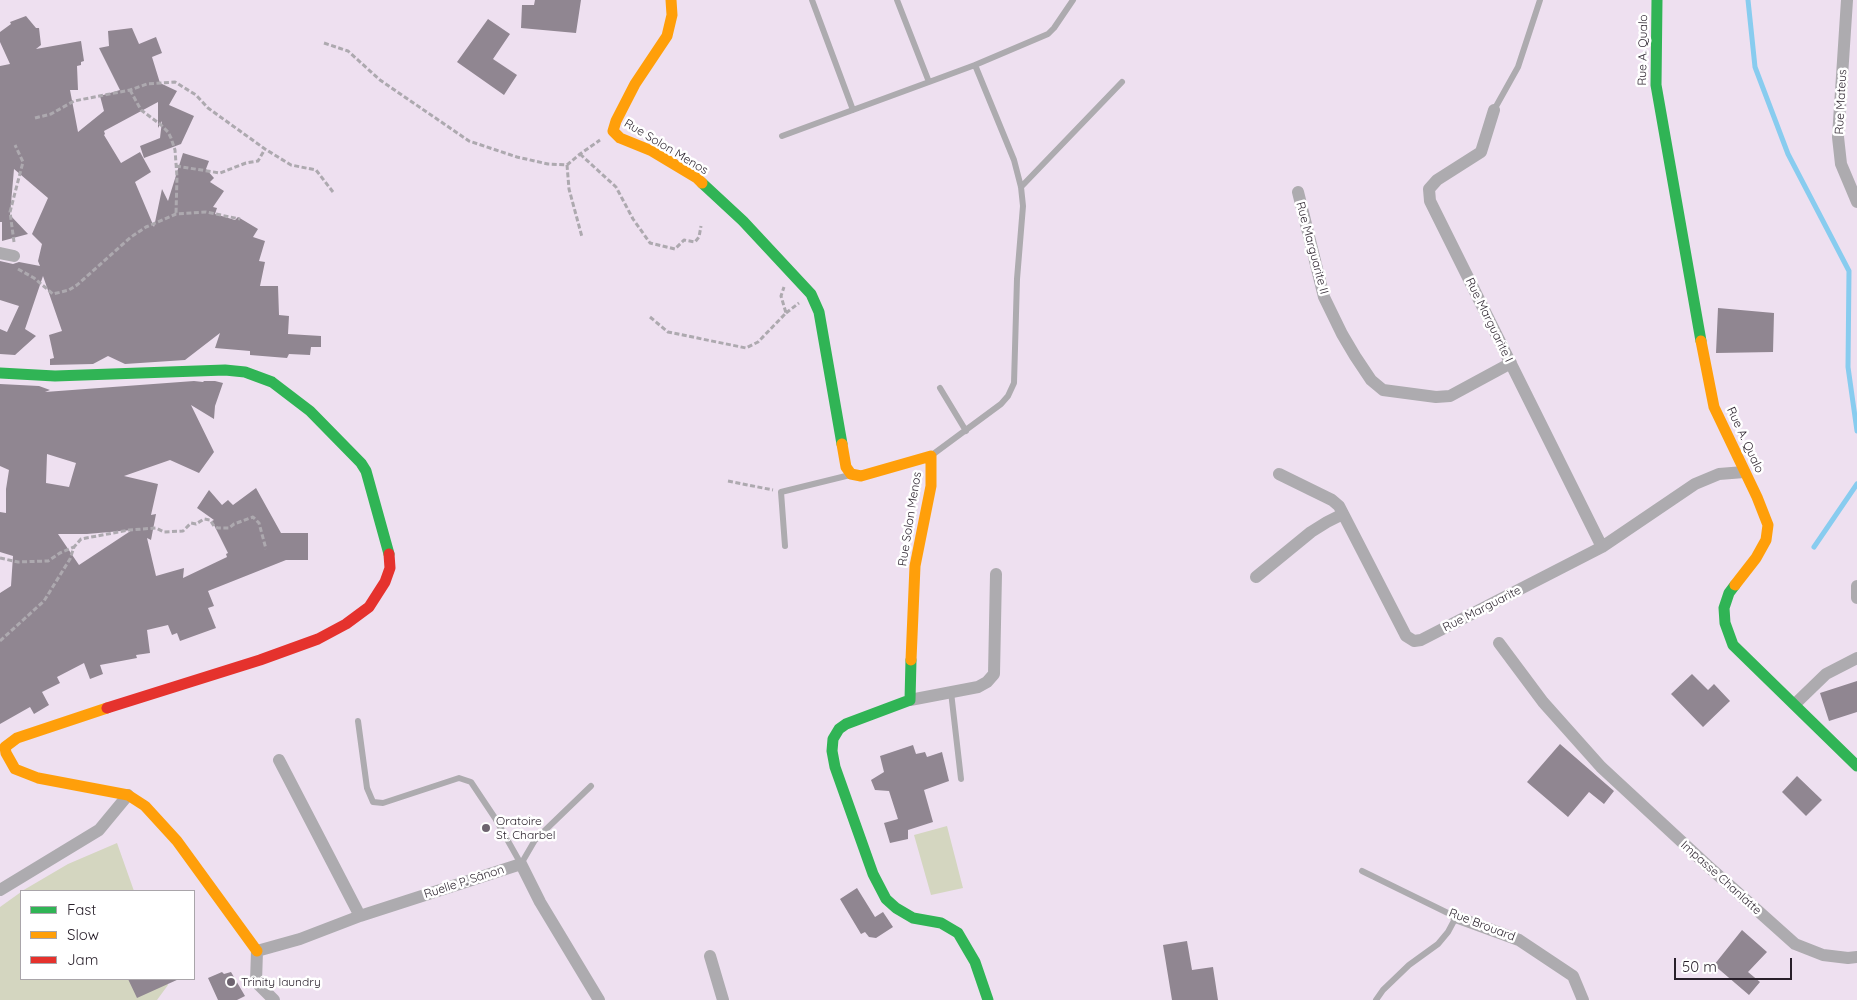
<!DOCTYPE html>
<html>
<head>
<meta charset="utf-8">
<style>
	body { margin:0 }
	#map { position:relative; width:1857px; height:1000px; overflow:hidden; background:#eee0f0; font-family:Quicksand,sans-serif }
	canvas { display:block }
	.legend { position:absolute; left:20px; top:890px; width:175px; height:90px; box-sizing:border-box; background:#fff; border:1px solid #a9a5aa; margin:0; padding:6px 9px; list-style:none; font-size:15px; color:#281f2a }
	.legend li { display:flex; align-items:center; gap:10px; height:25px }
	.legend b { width:25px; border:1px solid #a9a5aa }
	.scale { position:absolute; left:1674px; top:958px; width:118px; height:22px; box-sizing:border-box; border:2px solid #281f2a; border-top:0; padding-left:6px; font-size:15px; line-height:18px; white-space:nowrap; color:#281f2a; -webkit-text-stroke:4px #fff; paint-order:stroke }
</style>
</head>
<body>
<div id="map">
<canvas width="1857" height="1000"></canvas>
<ul class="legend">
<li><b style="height:6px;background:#30b455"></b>Fast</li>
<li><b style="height:6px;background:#ff9f0a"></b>Slow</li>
<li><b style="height:6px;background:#e5322d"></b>Jam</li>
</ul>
<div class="scale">50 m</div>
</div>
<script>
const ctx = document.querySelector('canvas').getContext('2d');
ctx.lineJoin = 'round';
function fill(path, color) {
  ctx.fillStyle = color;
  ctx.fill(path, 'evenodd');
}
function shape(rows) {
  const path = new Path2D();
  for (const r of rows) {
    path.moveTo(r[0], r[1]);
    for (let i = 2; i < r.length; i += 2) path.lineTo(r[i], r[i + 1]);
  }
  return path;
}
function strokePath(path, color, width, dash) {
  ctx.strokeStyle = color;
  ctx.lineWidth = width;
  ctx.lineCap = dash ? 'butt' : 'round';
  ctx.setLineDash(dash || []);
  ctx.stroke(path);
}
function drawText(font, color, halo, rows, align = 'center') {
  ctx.font = font + ' Quicksand,sans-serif';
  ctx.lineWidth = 5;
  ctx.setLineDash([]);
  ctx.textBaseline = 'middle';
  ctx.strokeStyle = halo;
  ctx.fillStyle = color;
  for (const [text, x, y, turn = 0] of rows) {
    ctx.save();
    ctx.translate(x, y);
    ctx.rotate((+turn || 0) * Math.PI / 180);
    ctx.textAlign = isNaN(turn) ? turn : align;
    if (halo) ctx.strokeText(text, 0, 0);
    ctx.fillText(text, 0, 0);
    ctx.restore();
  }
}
fill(shape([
	[947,826,963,888,931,895,914,835],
	[117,843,134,891,22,891,68,864],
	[21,892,21,979,166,979,168,985,157,1000,0,1000,0,907]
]), '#d4d6c0');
strokePath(shape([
	[1748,0,1755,67,1788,154,1849,271,1848,367,1857,431],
	[1814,547,1857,484]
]), '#88ccef', 5);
fill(shape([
	[535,0,581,0,576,33,521,28,522,5,534,5],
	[26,16,36,28,39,28,41,45,36,49,81,41,84,61,81,62,81,65,77,66,78,90,70,90,78,132,104,111,100,96,120,90,99,48,109,46,108,31,132,28,139,44,156,37,162,53,152,57,160,83,177,91,169,105,194,116,181,144,144,158,140,146,160,138,162,121,158,128,158,102,104,131,105,134,104,135,121,163,140,152,151,172,135,182,154,227,162,189,168,201,183,153,209,161,206,169,214,178,210,182,224,191,213,207,217,208,215,214,235,220,238,217,258,229,253,237,265,241,259,261,265,262,260,286,278,286,279,315,289,316,288,334,321,336,321,347,311,347,310,355,289,354,287,358,250,355,250,351,215,348,220,333,185,360,125,364,108,356,93,364,50,365,50,359,54,358,49,335,62,331,43,276,25,329,36,336,15,355,0,354,0,329,7,332,19,306,0,300,0,261,13,264,19,262,40,266,38,261,42,244,32,234,48,198,14,169,10,215,28,234,2,241,2,222,0,222,0,66,10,64,0,42,0,32,11,24,10,22],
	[488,19,510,34,493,59,517,75,504,95,457,62],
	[1718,308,1774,313,1773,352,1716,353],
	[194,381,203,382,204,381,215,381,223,383,215,406,214,419,191,405,214,452,199,473,170,460,124,476,158,484,151,515,156,514,151,540,147,538,156,576,184,568,183,578,227,557,226,554,228,553,212,521,214,520,197,508,209,490,222,505,228,500,233,505,256,488,281,533,308,533,308,560,286,560,208,591,214,606,208,608,216,628,180,641,177,633,172,635,168,625,147,630,150,653,136,655,137,658,100,665,103,674,90,679,84,663,57,677,60,683,42,692,49,705,34,714,30,707,0,724,0,593,11,586,13,556,0,552,0,512,6,513,6,489,9,470,0,466,0,384,39,386,50,390,45,392],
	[47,454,76,463,69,487,46,483],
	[132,530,79,565,58,534,87,534],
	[1692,674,1708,690,1714,684,1730,701,1703,727,1671,694],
	[1857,681,1857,712,1829,721,1820,693],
	[1560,744,1614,791,1604,804,1589,792,1568,817,1527,782],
	[913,745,916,754,925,752,927,757,942,752,949,781,924,790,933,822,908,830,908,839,890,843,884,823,898,819,889,791,875,790,871,780,884,772,880,756],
	[1797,776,1822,800,1806,816,1782,792],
	[857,888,875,917,883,912,893,927,876,938,869,937,865,932,861,934,840,899],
	[1742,930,1767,952,1748,972,1760,982,1749,995,1714,965],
	[1187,941,1192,970,1213,967,1218,1000,1172,1000,1163,945],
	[222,972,224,974,231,972,245,996,237,1000,218,1000,208,978],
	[128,979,179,979,137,998]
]), '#908691');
strokePath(shape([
	[324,43,348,51,380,80,469,141,517,157,548,164,567,165,580,154,600,140],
	[130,90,141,110,160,124,168,132,171,138,175,150,177,177,176,214],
	[35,118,51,114,74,101,130,90,147,84,175,82,196,95,208,108,265,149,291,165,316,170,333,192],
	[580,154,616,187,633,219,650,243,675,249,684,240,695,242,699,237,701,226],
	[567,165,569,189,582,237],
	[176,166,220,173,246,163,258,161,265,149],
	[14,242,10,212,23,162,15,145],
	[18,269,34,278,53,294,69,290,77,285,131,237,146,227,176,214,206,212,240,219],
	[786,313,799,303],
	[650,317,668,332,746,348,758,342,786,313,781,296,784,287],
	[728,481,773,490],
	[0,558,18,562,48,561,60,553,74,547],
	[0,641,44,601,70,559,74,547,81,539,129,530,156,528,164,532,183,531,191,523,196,524,204,519,210,520,214,526,218,528,229,528,234,524,253,517,259,523,266,549]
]), '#ada9af', 3, [5, 2.5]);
strokePath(shape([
	[812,0,853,110],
	[897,0,929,82,975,65,1014,160,1021,187,1023,206,1017,279,1014,383,1008,396,1001,404,932,455],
	[975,65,1048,34,1054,28,1073,0],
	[1494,110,1518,67,1540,0],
	[782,136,929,82],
	[1021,187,1122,82],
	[940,388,966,431],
	[785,546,781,492,850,475],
	[951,692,961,779],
	[358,721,367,788,373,802,383,803,459,778,471,782,495,818,521,864,535,840,591,786],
	[1362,871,1456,917,1448,932,1438,944,1409,965,1383,990,1376,1000]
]), '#adabaf', 6);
strokePath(shape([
	[1847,0,1838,137,1841,164,1857,202],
	[1494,110,1481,152,1437,180,1429,189,1430,201,1602,547],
	[1298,192,1324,297,1342,334,1355,356,1371,380,1383,390,1436,397,1450,396,1511,363],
	[0,253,14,256],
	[1279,474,1332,500,1339,506,1406,636,1414,641,1421,640,1602,547,1695,484,1719,474,1744,472],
	[1256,577,1311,532,1327,522,1343,514],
	[1857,586,1857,598],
	[1499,643,1543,702,1601,767,1709,867,1795,944,1823,955,1848,958,1857,957],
	[910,700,978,687,987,682,994,674,996,574],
	[1795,704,1826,674,1857,658],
	[279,760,360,916],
	[0,890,99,830,128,795],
	[1456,917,1519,940,1573,976,1583,1000],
	[710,956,723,1000],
	[274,1000,256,982,257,951,300,939,360,916,521,864,540,902,599,1000]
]), '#adabaf', 12);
strokePath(shape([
	[1657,0,1656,85,1701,341],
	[702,183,743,221,811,294,819,312,842,444],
	[0,373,55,376,225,370,245,372,272,382,310,411,361,463,366,471,389,554],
	[1735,585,1729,593,1724,608,1725,623,1733,645,1857,766],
	[911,660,910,700,846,724,839,729,833,739,832,751,835,767,873,874,886,899,896,908,913,918,941,923,958,933,975,962,988,1000]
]), '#30b455', 11);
strokePath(shape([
	[671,0,672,15,667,36,635,84,616,121,613,131,620,138,652,151,697,178,702,183],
	[1701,341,1714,407,1757,497,1768,525,1766,540,1756,558,1735,585],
	[842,444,846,467,851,474,861,476,931,456,931,486,915,566,911,660],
	[107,708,17,738,5,747,6,753,15,769,38,778,128,795,145,806,177,841,257,951]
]), '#ff9f0a', 11);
strokePath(shape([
	[107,708,260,660,318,639,346,624,369,607,385,582,390,568,389,554]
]), '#e5322d', 11);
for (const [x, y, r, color] of [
	[486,828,5,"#6d636f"],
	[231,982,5,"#6d636f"]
]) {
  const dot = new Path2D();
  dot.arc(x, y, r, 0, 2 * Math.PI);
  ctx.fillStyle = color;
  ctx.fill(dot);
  strokePath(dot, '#fff', 2);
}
drawText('12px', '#281f2a', '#fff', [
	["Rue A. Qualo",1643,50,-89],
	["Rue Mateus",1841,102,-87],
	["Rue Solon Menos",666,147,31],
	["Rue Marguarite II",1312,248,75],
	["Rue Marguarite I",1489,320,64],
	["Rue A. Qualo",1745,440,65],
	["Rue Solon Menos",910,519,-81],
	["Rue Marguarite",1482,609,-27],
	["Impasse Chanlatte",1721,878,42],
	["Ruelle P. Sânon",464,882,-18],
	["Rue Brouard",1482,925,21]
]);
drawText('12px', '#281f2a', '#fff', [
	["Oratoire",496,821],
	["St. Charbel",496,835],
	["Trinity laundry",241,982]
], 'left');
</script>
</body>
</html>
